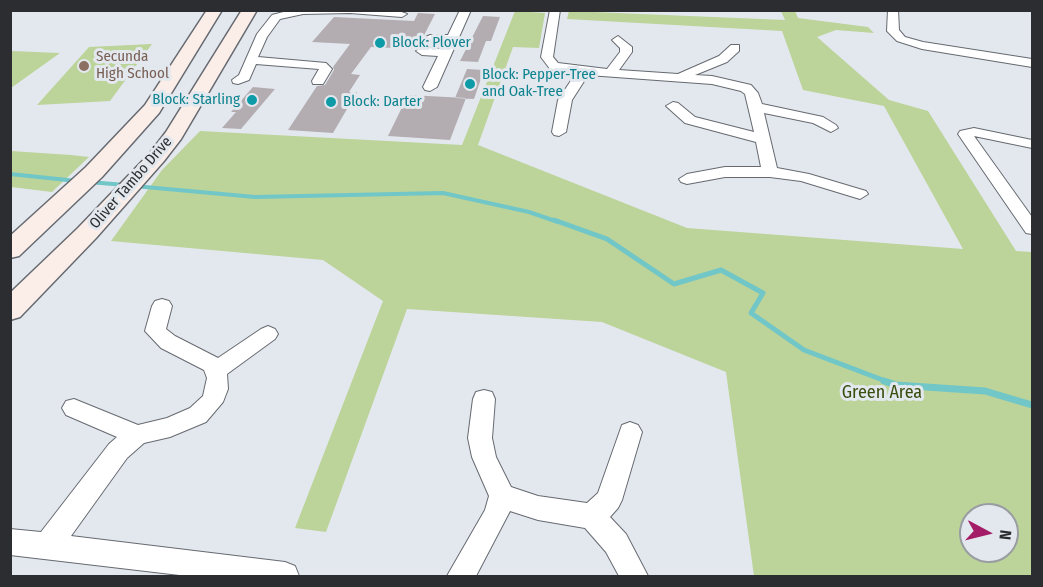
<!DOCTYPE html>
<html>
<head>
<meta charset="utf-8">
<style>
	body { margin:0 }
	#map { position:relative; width:1043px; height:587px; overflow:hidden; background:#e3e8ee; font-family:"Fira Sans Condensed",sans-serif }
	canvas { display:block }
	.frame { position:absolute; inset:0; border:12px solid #2b2d30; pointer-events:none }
	.north { position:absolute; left:959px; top:503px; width:60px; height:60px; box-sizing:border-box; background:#e3e8ee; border:2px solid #999da2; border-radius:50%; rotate:97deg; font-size:16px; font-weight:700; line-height:24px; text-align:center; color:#2b2d30 }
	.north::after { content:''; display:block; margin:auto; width:21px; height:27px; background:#a41c67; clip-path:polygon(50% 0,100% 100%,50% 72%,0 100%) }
</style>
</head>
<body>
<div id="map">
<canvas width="1043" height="587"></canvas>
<div class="frame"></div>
<div class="north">N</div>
</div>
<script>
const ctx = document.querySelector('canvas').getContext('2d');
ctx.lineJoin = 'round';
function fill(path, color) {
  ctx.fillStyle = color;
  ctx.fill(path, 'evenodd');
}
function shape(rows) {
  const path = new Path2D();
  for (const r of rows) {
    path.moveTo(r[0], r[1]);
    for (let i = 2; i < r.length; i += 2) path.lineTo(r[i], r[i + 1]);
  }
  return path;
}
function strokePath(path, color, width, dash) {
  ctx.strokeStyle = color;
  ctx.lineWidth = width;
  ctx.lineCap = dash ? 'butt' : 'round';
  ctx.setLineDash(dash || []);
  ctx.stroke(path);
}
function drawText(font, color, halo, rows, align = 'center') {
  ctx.font = font + ' "Fira Sans Condensed",sans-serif';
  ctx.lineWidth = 6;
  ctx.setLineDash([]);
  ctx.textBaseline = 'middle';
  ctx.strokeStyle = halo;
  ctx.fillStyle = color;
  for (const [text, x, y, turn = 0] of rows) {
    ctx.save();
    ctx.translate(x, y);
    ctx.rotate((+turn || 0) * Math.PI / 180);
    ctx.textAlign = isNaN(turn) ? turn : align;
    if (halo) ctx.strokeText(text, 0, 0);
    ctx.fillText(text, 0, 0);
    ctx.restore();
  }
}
fill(shape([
	[569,11,785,20,781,11,795,11,798,18,868,27,874,33,836,30,817,37,889,100,928,111,1016,251,1032,252,1032,576,754,576,726,372,602,322,407,309,326,532,295,528,383,301,323,260,111,241,162,170,200,131,462,145,515,11,545,13,539,48,513,47,478,145,687,228,963,249,884,106,803,90,782,31,567,19],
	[971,515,1007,515,1007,551,971,551],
	[152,44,110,101,37,105,89,47],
	[10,51,11,51,60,53,11,88],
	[11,151,71,155,89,157,52,192,11,187]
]), '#bcd399');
strokePath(shape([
	[10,174,77,181],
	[89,182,125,185],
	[134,186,255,197,443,193,529,212,558,222]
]), '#71c6c7', 4);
strokePath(shape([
	[554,220,607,239,674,284,721,270,763,293,751,313,804,350,888,382]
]), '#71c6c7', 5);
strokePath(shape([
	[884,381,896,385,985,391,1032,405]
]), '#71c6c7', 7);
fill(shape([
	[418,13,435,14,418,47,415,49,371,47,351,74,360,75,349,92,357,92,333,133,288,130,317,86,325,85,334,70,333,67,350,44,312,42,334,17,414,21],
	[483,16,500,17,491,41,486,41,478,62,460,61],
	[467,69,484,70,474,99,455,98],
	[253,87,275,89,241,129,222,128,236,112,231,112],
	[408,95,466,98,450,140,388,136]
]), '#b3adb2');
const street = shape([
	[291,10,396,10,407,14,402,17,350,13,303,14,280,19,267,37,258,57,326,63,332,69,323,84,313,84,312,81,319,69,256,64,249,80,238,84,233,83,232,80,239,75,257,34,272,15,291,10],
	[460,10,471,10,437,87,430,91,425,90,423,87,438,56,422,55,416,51,422,47,442,49,445,42,430,41,424,38,430,35,448,35,460,10],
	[550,10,560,10,553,57,558,63,607,69,620,52,620,48,612,40,618,36,632,47,632,52,619,70,678,74,719,56,731,45,739,45,739,51,727,62,695,75,712,76,751,85,758,93,762,104,823,117,836,125,838,128,831,132,813,123,764,113,777,168,809,174,866,191,868,194,860,199,801,181,770,177,725,177,687,184,681,182,679,179,687,174,725,167,761,167,756,142,685,123,666,106,673,102,678,103,695,117,754,132,745,94,741,91,712,84,588,75,572,100,566,132,559,136,554,135,552,132,558,100,576,73,550,69,541,57,550,10],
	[888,10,898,10,899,30,905,37,923,42,1032,59,1032,67,922,49,897,41,887,31,888,10],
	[974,128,1032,140,1032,148,974,136,1032,217,1032,234,1026,233,958,134,960,131,974,128],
	[162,299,169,301,172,306,166,329,175,336,218,358,261,329,268,326,275,329,278,334,275,339,227,374,228,389,223,402,206,422,170,437,144,443,127,458,71,536,285,562,295,566,299,576,188,576,10,555,10,529,41,532,109,444,117,437,66,415,62,408,66,401,74,399,138,425,167,418,190,408,203,396,207,378,204,370,161,348,145,331,152,306,155,301,162,299],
	[484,390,492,392,495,399,492,438,496,457,511,487,538,496,587,503,598,493,622,425,630,422,638,425,642,432,622,500,618,508,610,517,626,534,648,576,619,576,606,552,585,528,538,520,510,511,476,576,447,576,485,510,489,496,472,457,468,438,473,399,476,392,484,390]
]);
const secondary = shape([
	[207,10,222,10,159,113,102,177,19,256,10,258,10,236,86,167,145,105,207,10],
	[242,10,257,10,181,139,164,161,96,238,20,317,10,320,10,293,78,228,150,153,166,132,242,10]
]);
strokePath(street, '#666a70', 2);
strokePath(secondary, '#666a70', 3);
fill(street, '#fff');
fill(secondary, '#fbeee9');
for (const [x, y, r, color] of [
	[380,43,6,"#0f9aa8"],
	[84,66,6,"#8d6e63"],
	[470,84,6,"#0f9aa8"],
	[252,100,6,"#0f9aa8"],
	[331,102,6,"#0f9aa8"]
]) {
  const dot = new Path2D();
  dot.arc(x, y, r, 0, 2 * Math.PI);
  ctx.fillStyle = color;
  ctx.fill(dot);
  strokePath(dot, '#e3e8ee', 2);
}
drawText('15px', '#0d838f', '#e3e8ee', [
	["Block: Plover",392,43],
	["Block: Pepper-Tree",482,75],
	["and Oak-Tree",482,92],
	["Block: Starling",240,100,"right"],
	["Block: Darter",343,102]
], 'left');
drawText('15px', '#785e54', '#e3e8ee', [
	["Secunda",96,57],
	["High School",96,74]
], 'left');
drawText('15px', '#2b2d30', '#e3e8ee', [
	["Oliver Tambo Drive",131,183,-49]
]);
drawText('18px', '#394d0c', '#e3e8ee', [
	["Green Area",882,393]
]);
</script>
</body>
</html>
